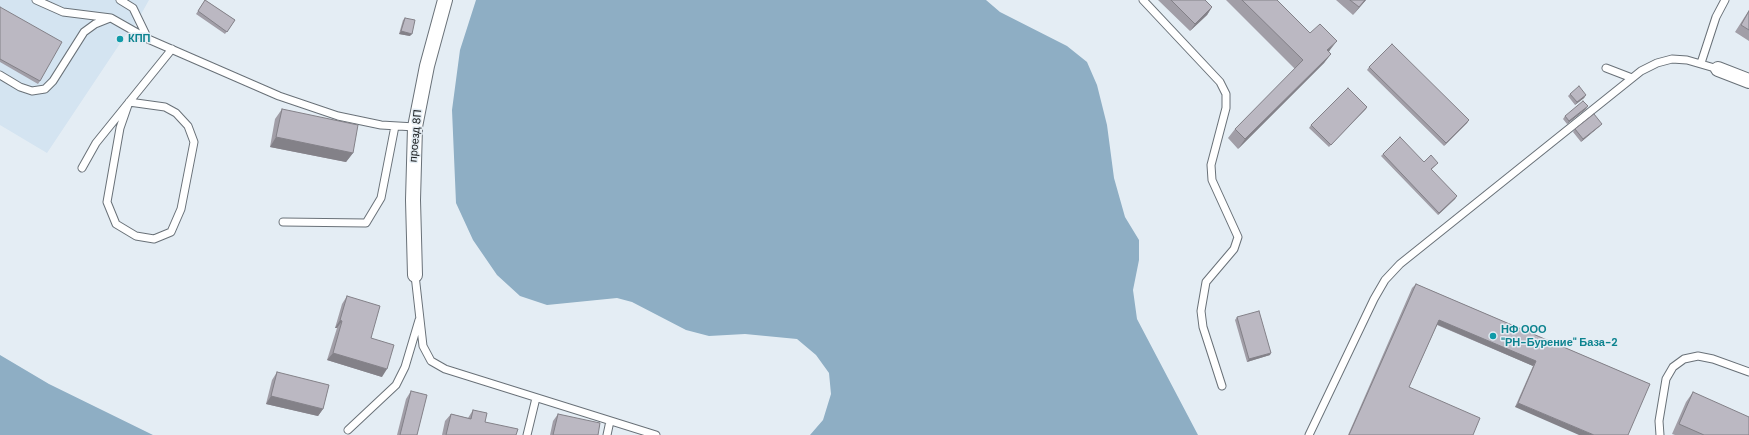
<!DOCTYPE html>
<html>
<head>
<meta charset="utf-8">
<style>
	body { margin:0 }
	canvas { display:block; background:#e4edf4 }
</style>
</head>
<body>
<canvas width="1749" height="435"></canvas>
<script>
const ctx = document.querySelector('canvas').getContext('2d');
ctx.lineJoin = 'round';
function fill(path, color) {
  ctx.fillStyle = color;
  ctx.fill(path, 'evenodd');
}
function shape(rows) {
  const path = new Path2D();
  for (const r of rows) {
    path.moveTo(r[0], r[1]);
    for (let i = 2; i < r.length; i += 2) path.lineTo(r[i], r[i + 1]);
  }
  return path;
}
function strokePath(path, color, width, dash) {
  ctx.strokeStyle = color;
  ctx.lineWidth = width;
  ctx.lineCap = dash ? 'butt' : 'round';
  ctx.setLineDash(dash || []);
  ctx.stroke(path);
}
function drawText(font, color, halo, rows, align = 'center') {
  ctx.font = font + ' "DM Sans",sans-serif';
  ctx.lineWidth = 3;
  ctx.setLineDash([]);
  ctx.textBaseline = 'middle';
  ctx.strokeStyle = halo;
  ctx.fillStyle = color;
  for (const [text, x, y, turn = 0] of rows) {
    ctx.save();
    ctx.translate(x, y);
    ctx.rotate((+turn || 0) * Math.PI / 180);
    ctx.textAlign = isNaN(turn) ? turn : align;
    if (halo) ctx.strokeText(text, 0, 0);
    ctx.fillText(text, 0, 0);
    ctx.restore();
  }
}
fill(shape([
	[0,0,149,0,135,25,125,36,47,153,0,125]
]), '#d4e4f1');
fill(shape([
	[476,0,986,0,1000,12,1067,46,1087,62,1097,85,1107,125,1114,178,1125,217,1139,240,1139,260,1133,290,1137,319,1198,435,810,435,823,420,831,394,829,373,816,355,797,339,745,334,709,336,686,330,632,302,617,298,547,305,520,296,497,275,473,240,456,203,452,110,460,50],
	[0,355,49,384,153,435,0,435]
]), '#8eaec4');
const lane = shape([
	[36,0,63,12,111,18,148,39,279,96,338,116,381,125,415,127],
	[120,0,133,8,148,39],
	[1143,0,1220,82,1226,94,1226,108,1211,165,1212,180,1238,237,1234,249,1206,282,1201,311,1203,327,1222,386],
	[1701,63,1716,17,1725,0],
	[1606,68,1632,78],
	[0,75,20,87,32,91,45,89,53,81,84,32,95,24,110,18],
	[129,102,165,107,176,113,188,126,194,142,181,209,171,232,154,239,136,236,116,224,107,202,120,128,129,102],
	[82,168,96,143,172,49],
	[283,222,366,223,381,198,395,126],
	[415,275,423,346,431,361,445,369,656,435],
	[348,430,396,385,405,367,419,320],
	[527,435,536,398],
	[607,435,610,421],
	[1309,435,1374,299,1385,280,1400,264,1641,71,1657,63,1672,59,1687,60,1718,69],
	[1660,435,1659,421,1666,379,1673,367,1684,359,1698,356,1713,359,1749,372]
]);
const street = shape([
	[1718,69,1749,81],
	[415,275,413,200,415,127,427,66,445,0]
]);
strokePath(lane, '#697178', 9);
strokePath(street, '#697178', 16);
strokePath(lane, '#fff', 7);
strokePath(street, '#fff', 14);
fill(shape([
	[205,0,235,20,225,34,196,14],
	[1158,0,1205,0,1212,7,1207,15,1190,31],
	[1226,0,1277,0,1310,33,1330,50,1329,52,1331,54,1324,63,1238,149,1228,138,1235,129,1295,69],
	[1336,0,1366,0,1353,15],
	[0,7,40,81,38,84,0,62],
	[1749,10,1749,41,1735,32],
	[405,18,410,36,399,34,403,20],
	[1369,67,1469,120,1467,123,1444,146,1367,70],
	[1570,94,1586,95,1584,98,1575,105,1568,96],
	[1367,107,1329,147,1309,128,1311,125],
	[282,109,353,153,346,162,270,147,275,119],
	[1586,109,1567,124,1563,119,1565,116],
	[1600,126,1581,142,1573,132,1575,129],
	[1383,154,1424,162,1436,165,1431,170,1457,196,1455,199,1438,215,1381,156],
	[1416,284,1650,384,1515,407,1533,366,1437,325,1409,387,1473,435,1348,435,1412,288],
	[347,296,371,338,382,377,327,360,337,328,335,328,342,304],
	[1237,317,1270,355,1247,362,1235,320],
	[277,372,323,409,318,416,266,404,272,380],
	[411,391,417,435,397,435,406,399],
	[1693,392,1749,435,1675,435,1672,434,1686,402],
	[473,410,485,422,516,435,442,435,445,421,451,414,468,418],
	[558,414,598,435,550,435,553,421]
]), '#a19ea7');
fill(shape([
	[1365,0,1366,0,1353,15,1359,7],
	[1212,7,1207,15,1190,31,1195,24],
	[401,31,412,34,410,36,399,34],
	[1337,41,1330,50,1321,60,1327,50],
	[1331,54,1324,63,1238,149,1245,139],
	[1586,95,1584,98,1575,105,1577,102],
	[1588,106,1586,109,1567,124,1569,121],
	[1367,107,1366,109,1329,147,1331,145],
	[1469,120,1467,123,1444,146,1446,143],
	[1602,124,1600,126,1581,142,1583,139],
	[276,137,353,153,346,162,270,147],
	[1457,196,1455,199,1438,215,1439,213],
	[340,320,342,321,337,328,335,328],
	[1439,320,1536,361,1533,366,1436,324],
	[333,353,387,369,382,377,327,360],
	[1271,353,1270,355,1247,362,1249,359],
	[271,396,323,409,318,416,266,404],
	[1518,403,1594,435,1579,435,1515,407]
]), '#838188');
const building = shape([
	[205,0,235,20,227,32,198,11,205,0],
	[1171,0,1205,0,1212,7,1195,24,1171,0],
	[1242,0,1277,0,1310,33,1320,24,1337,41,1327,50,1331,54,1245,139,1235,129,1303,60,1242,0],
	[1350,0,1365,0,1359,7,1350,0],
	[0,7,62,42,40,81,0,59,0,7],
	[1749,11,1749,30,1741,25,1749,11],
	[405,18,415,20,412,34,401,31,405,18],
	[1392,44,1469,120,1446,143,1369,67,1392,44],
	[1579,86,1586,95,1577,102,1570,94,1579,86],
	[1348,88,1367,107,1331,145,1311,125,1348,88],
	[1583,101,1588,106,1569,121,1565,116,1583,101],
	[282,109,358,125,353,153,276,137,282,109],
	[1594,114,1602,124,1583,139,1575,129,1594,114],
	[1400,137,1424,162,1431,155,1438,163,1431,169,1457,196,1439,213,1383,154,1400,137],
	[1416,284,1650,384,1628,435,1594,435,1518,403,1536,361,1439,320,1409,387,1480,418,1473,435,1349,435,1416,284],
	[347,296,380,306,371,338,394,345,387,369,333,353,342,321,340,320,347,296],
	[1259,311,1271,353,1249,359,1237,317,1259,311],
	[277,372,329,385,323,409,271,396,277,372],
	[411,391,427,395,417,435,400,435,411,391],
	[1693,392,1749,417,1749,435,1704,435,1679,424,1693,392],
	[473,410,487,413,485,422,518,429,516,435,446,435,451,414,471,419,473,410],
	[558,414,600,423,598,435,553,435,558,414]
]);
fill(building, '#bbb8c2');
strokePath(building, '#838188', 1);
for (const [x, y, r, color] of [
	[120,39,4,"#0f9aa8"],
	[1493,336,4,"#0f9aa8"]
]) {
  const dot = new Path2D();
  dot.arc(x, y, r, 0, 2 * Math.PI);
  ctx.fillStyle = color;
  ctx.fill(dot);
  strokePath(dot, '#e4edf4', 1.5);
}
drawText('bold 11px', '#0d838f', '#e4edf4', [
	["КПП",128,39],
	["НФ ООО",1501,330],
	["\"РН-Бурение\" База-2",1501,343]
], 'left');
drawText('11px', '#0d1012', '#e4edf4', [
	["проезд 8П",416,136,-85]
]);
</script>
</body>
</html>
